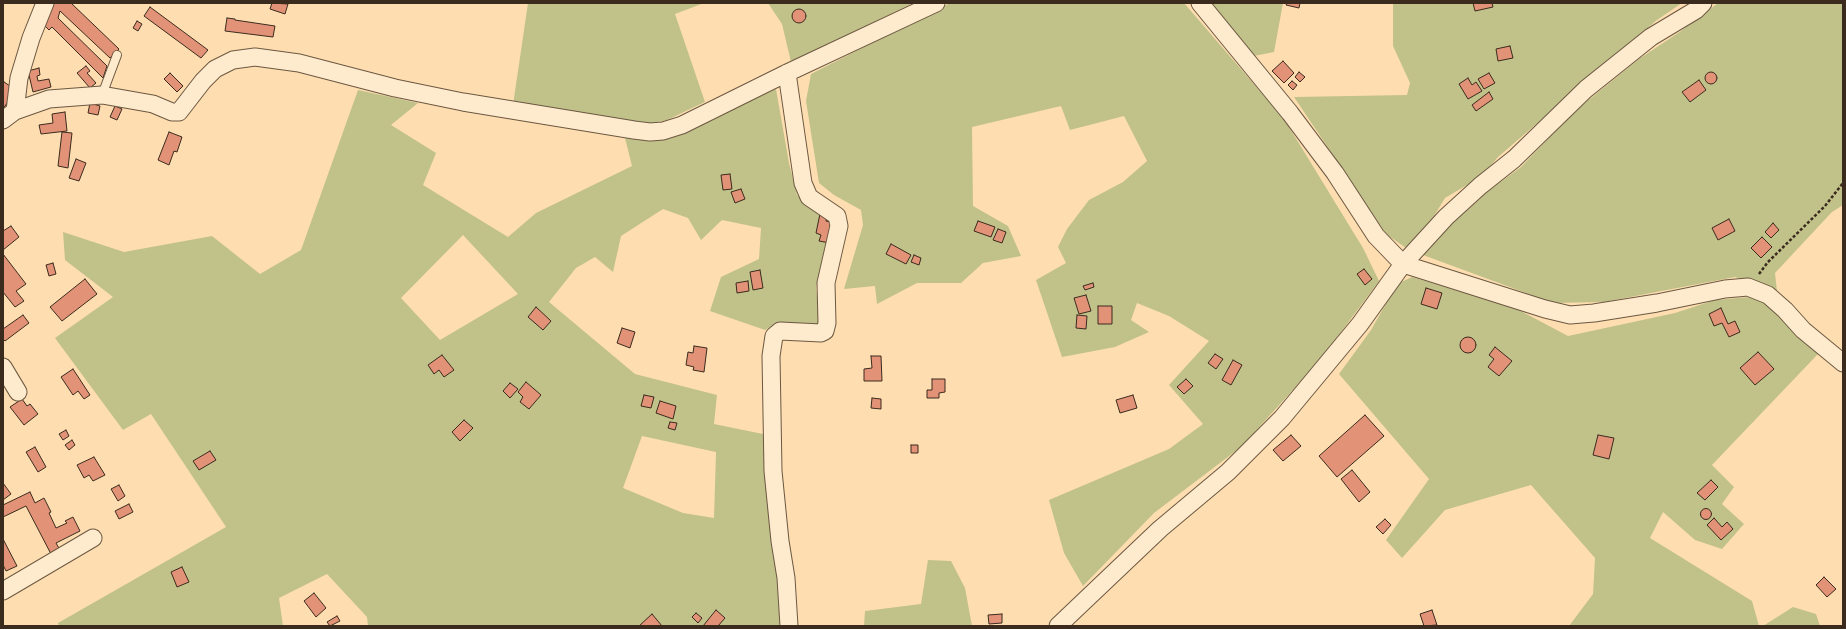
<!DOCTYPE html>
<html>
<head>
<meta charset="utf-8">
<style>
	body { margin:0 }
	#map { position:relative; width:1846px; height:629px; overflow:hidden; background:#fedeb0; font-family:Cardo,serif }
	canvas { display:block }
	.frame { position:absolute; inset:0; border:4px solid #3b2b1e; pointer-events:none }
</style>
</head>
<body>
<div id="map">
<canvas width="1846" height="629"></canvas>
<div class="frame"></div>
</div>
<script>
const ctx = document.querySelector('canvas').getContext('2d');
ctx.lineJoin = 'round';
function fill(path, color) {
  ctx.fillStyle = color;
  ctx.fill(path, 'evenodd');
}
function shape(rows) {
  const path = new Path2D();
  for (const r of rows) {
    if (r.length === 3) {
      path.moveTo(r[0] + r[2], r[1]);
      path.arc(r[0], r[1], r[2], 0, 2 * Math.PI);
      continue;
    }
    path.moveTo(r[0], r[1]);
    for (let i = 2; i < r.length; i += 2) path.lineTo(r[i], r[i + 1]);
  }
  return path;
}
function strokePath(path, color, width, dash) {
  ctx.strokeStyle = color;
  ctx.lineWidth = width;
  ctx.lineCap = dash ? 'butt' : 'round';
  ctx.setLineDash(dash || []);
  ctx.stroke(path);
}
fill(shape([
	[528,3,704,3,675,14,705,102,667,120,643,125,513,105],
	[768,3,913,3,791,62,782,24],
	[950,3,1184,3,1284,119,1363,248,1379,281,1321,359,1241,447,1154,513,1083,586,1064,553,1049,500,1169,449,1203,424,1169,385,1209,341,1169,316,1137,303,1131,320,1149,332,1115,347,1062,357,1036,280,1066,263,1058,247,1067,229,1089,200,1123,182,1147,161,1124,116,1070,130,1061,106,972,127,973,206,1008,226,1021,256,983,263,961,283,917,283,877,304,875,286,844,289,863,225,861,210,834,195,819,183,806,101,811,74],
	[1212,3,1283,3,1274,52,1254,56],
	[1393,3,1682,3,1657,20,1498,157,1482,176,1445,198,1431,221,1406,248,1386,234,1294,97,1407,95,1410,83,1393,46],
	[1718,3,1843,3,1843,205,1832,212,1775,273,1777,291,1735,277,1604,302,1553,303,1423,255,1469,205,1521,167,1575,111,1639,59,1681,31],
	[776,89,789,163,797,195,830,223,816,288,820,326,779,322,765,330,710,311,721,277,759,259,761,228,722,220,701,240,688,218,663,209,621,236,613,272,595,257,576,268,549,302,635,374,717,395,714,424,763,434,780,578,783,626,368,626,367,617,327,574,279,598,283,626,59,626,58,623,226,527,151,414,123,430,55,338,113,297,65,260,63,232,124,252,212,236,260,274,301,250,358,90,418,103,391,125,436,153,423,185,508,237,536,213,632,166,625,138,669,139],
	[463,235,518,294,440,340,401,298],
	[642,436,716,452,714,518,683,513,623,488],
	[1412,277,1517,309,1568,336,1675,313,1715,300,1750,297,1766,303,1818,354,1712,465,1734,487,1722,504,1744,524,1722,549,1695,540,1663,512,1650,538,1752,601,1759,626,1569,626,1593,594,1595,558,1531,485,1445,510,1402,558,1386,540,1429,479,1339,374,1371,330,1397,284],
	[928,560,951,561,965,588,972,626,864,626,865,611,921,604],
	[1793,607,1816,614,1820,626,1763,626]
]), '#c1c18a');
const building = shape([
	[54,3,71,3,119,49,110,58,60,11,58,18,107,66,103,78,52,27,49,30,45,26,54,3],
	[272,3,288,4,285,14,270,9,272,3],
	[1287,3,1300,3,1299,8,1286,5,1287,3],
	[1473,3,1492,3,1493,7,1475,11,1473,3],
	[150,7,208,50,201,58,144,16,150,7],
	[799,16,7],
	[227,18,235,19,235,20,275,26,273,37,225,31,227,18],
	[137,21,142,24,138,31,133,28,137,21],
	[1510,46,1513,58,1498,61,1496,49,1510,46],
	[1283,61,1294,73,1284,83,1272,71,1283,61],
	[86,66,90,71,87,73,96,83,90,88,77,73,86,66],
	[39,68,40,75,37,76,38,81,49,79,51,87,33,92,28,71,39,68],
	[1711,78,6],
	[1299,72,1305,77,1300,82,1295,77,1299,72],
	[170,73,183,86,177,92,164,79,170,73],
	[1489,73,1495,83,1484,89,1478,79,1489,73],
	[1468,78,1472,85,1476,82,1482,91,1468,99,1459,84,1468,78],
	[1699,80,1706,90,1690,102,1682,92,1699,80],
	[1292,81,1297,85,1293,90,1288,85,1292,81],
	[4,82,16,90,3,109,3,84,4,82],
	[1489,92,1493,99,1476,111,1472,105,1489,92],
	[90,103,100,106,98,115,88,113,90,103],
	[115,106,122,109,117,120,110,117,115,106],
	[65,112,67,131,41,134,39,125,53,123,52,114,65,112],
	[62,132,72,133,68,168,58,166,62,132],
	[169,132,182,137,177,152,174,151,169,165,158,160,169,132],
	[76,159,86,163,79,181,69,178,76,159],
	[730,174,732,189,723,190,721,175,730,174],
	[741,189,745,199,735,203,731,192,741,189],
	[821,209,828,211,826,221,835,223,830,243,819,241,821,235,816,233,821,209],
	[1729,219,1735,231,1718,240,1712,228,1729,219],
	[978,221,995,227,991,237,974,231,978,221],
	[1773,223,1779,230,1771,238,1765,232,1773,223],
	[11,226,19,237,3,250,3,231,11,226],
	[998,229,1006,232,1002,243,993,240,998,229],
	[1762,237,1772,247,1761,258,1751,248,1762,237],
	[891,244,911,255,906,264,886,254,891,244],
	[3,254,26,284,16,291,24,301,15,307,3,292,3,254],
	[914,255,921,258,919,265,911,262,914,255],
	[53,263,56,274,49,276,46,265,53,263],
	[1364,269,1372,279,1365,285,1357,274,1364,269],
	[760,270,763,288,753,290,750,272,760,270],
	[85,279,97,294,62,321,50,307,85,279],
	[748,281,749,291,737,293,736,283,748,281],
	[1093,283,1094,287,1085,290,1083,286,1093,283],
	[1426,288,1442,293,1437,309,1421,304,1426,288],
	[1086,295,1091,311,1079,314,1074,298,1086,295],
	[1098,306,1112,306,1112,324,1098,324,1098,306],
	[536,307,551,321,543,330,528,317,536,307],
	[1721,308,1728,324,1735,321,1740,332,1729,337,1722,323,1714,326,1709,314,1721,308],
	[23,315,29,323,5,341,3,339,3,329,23,315],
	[1077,315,1087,316,1086,329,1076,328,1077,315],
	[622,328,635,332,630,348,617,343,622,328],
	[1468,345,8],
	[694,346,707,348,704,372,693,370,694,367,686,365,688,352,693,353,694,346],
	[1495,347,1512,361,1499,376,1488,367,1494,359,1489,355,1495,347],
	[1758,352,1774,369,1755,385,1740,368,1758,352],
	[1215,354,1223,359,1216,369,1208,363,1215,354],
	[442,355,454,370,444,377,439,370,434,374,428,365,442,355],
	[871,356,881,356,882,381,864,381,864,369,872,368,871,356],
	[1233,360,1242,365,1231,385,1222,380,1233,360],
	[73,369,90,395,84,399,78,391,73,395,61,377,73,369],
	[932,379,945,379,945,392,939,393,939,398,927,398,927,390,932,390,932,379],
	[1186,379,1193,386,1184,394,1177,387,1186,379],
	[526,382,541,395,529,409,520,402,523,397,518,392,526,382],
	[510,383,518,389,510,398,503,391,510,383],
	[644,395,654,397,651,408,641,406,644,395],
	[1133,395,1137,408,1120,413,1116,400,1133,395],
	[872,398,881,399,881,409,871,408,872,398],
	[22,399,27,406,30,404,38,414,24,425,10,407,22,399],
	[660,401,676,406,673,419,656,413,660,401],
	[1365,415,1384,436,1337,477,1319,456,1365,415],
	[464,420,473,428,460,441,452,432,464,420],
	[670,422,677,423,675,430,668,428,670,422],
	[66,430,69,436,63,440,59,434,66,430],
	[1291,435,1301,446,1283,461,1273,450,1291,435],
	[1598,435,1614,438,1609,459,1593,455,1598,435],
	[72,440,75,445,69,450,65,445,72,440],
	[911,445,918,445,918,453,911,453,911,445],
	[35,447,46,467,38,472,26,452,35,447],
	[210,451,216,460,199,470,193,461,210,451],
	[94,457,105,475,93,481,89,475,84,478,77,465,94,457],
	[1352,470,1370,492,1359,502,1341,479,1352,470],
	[1711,480,1718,487,1705,500,1697,493,1711,480],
	[3,483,11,494,3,500,3,483],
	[119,485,125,496,118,501,111,489,119,485],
	[30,492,35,503,44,498,51,512,49,513,56,528,67,523,65,521,73,517,80,531,56,543,60,550,51,554,26,506,3,517,3,505,30,492],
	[129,504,133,512,119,519,115,511,129,504],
	[1706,514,5.5],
	[1714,518,1722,527,1727,522,1733,529,1721,540,1707,525,1714,518],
	[1385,519,1391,525,1383,534,1376,527,1385,519],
	[3,539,17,566,6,571,3,565,3,539],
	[182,567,189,582,177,587,171,572,182,567],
	[1824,577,1836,589,1827,597,1816,585,1824,577],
	[314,593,326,608,316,617,304,601,314,593],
	[716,610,725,618,718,626,703,626,716,610],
	[1432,610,1437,625,1424,626,1420,614,1432,610],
	[696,613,702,618,698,623,692,617,696,613],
	[652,614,662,626,639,626,652,614],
	[1002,614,1002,623,989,624,988,615,1002,614],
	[337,616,340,621,330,626,327,622,337,616]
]);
fill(building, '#e29277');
strokePath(building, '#3b2b1e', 1);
const service = shape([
	[102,95,117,55]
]);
const minor = shape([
	[1200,3,1290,113,1335,173,1376,236,1403,264,1545,309,1570,315,1594,313,1657,303,1725,289,1748,287,1768,295,1785,310,1803,330,1843,363],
	[787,73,803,183,809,197,837,216,839,226,826,283,827,323,825,331,821,333,780,331,774,336,771,356,773,471,780,541,786,578,789,626],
	[15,111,19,78,31,38,45,3],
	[3,120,15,111,49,99,102,95,153,104,172,112,179,112,203,81,215,69,233,60,255,57,299,63,395,88,463,102,634,130,650,132,663,131,682,125,787,73,936,3],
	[3,367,18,392],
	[3,591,93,538],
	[1058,626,1160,529,1228,472,1282,418,1360,324,1403,264,1446,217,1480,186,1514,159,1586,89,1651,37,1696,10,1703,3]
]);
strokePath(service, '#6c5842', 10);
strokePath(minor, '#6c5842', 19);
strokePath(shape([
	[1759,274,1768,262,1825,206,1843,183]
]), '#3b2b1e', 2.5, [3, 2]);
strokePath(service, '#feeacc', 8);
strokePath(minor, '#feeacc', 17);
</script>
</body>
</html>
